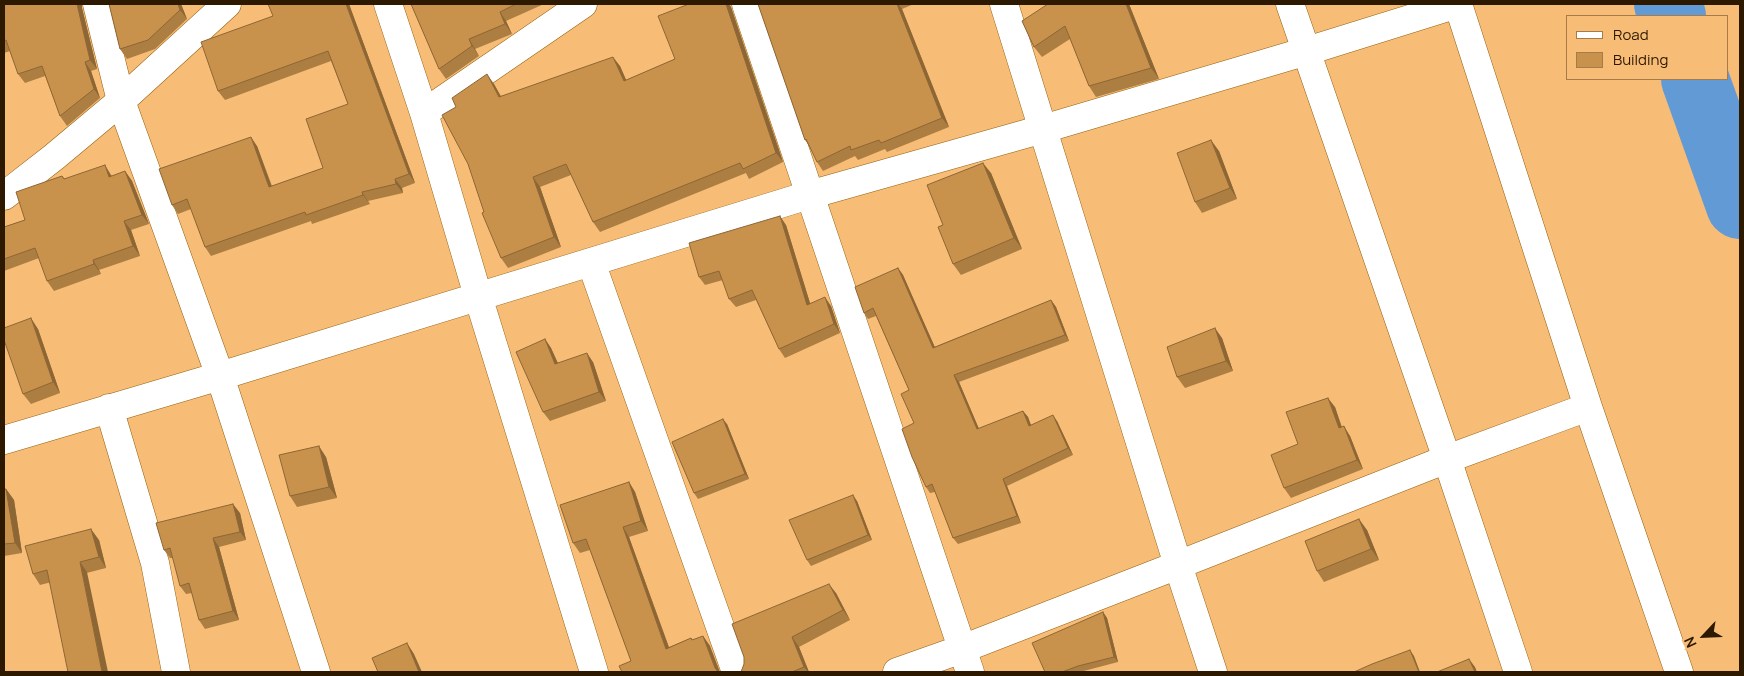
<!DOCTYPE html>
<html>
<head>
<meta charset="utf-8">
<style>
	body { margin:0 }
	#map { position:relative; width:1744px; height:676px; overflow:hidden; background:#f7bd77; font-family:Manrope,sans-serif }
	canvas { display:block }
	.frame { position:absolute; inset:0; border:5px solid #2d1800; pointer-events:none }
	.legend { position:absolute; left:1566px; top:15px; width:162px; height:65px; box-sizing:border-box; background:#f7bd77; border:1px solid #a67b47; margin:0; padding:6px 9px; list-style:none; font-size:15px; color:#2d1800 }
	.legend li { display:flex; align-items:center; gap:10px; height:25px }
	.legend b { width:25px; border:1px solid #a67b47 }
	.north { position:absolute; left:1679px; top:611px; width:50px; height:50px; -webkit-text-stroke:4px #f7bd77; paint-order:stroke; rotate:245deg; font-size:14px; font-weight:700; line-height:20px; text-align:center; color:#2d1800 }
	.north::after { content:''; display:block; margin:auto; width:18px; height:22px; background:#2d1800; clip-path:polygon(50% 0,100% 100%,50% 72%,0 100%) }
</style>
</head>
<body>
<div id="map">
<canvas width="1744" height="676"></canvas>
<div class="frame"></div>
<ul class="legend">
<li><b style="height:6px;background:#fff"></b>Road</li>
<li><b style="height:14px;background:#c9924c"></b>Building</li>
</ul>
<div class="north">N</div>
</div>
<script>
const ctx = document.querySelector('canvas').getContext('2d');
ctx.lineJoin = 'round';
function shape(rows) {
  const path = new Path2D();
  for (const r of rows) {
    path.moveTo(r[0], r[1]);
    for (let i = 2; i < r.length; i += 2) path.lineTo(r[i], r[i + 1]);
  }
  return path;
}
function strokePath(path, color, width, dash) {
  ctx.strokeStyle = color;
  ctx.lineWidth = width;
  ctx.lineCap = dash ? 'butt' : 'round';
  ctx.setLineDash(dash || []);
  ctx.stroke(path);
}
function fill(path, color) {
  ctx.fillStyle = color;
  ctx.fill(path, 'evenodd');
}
strokePath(shape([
	[1668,4,1672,16],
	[1695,79,1740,205]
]), '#629ad6', 68);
const street = shape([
	[97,4,121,101,220,376,316,672],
	[388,4,424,113,478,296,594,672],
	[746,4,970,672],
	[1004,4,1178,565,1213,672],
	[1290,4,1447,459,1518,672],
	[1458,4,1588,407,1679,672],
	[424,113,583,4],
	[4,196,54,157,121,101,227,4],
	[591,262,736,672],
	[109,408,155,563,176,672],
	[4,440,220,376,809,195,1043,129,1307,51,1458,4],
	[897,672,962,649,1178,565,1447,459,1588,407]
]);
strokePath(street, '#956110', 29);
strokePath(street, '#fff', 28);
fill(shape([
	[4,4,82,8,97,69,91,71,100,98,67,126,60,116,45,76,25,83,18,74,10,51,4,53],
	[109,4,181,4,187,19,155,49,127,59,120,49],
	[349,4,415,183,402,188,403,193,368,201,370,204,312,224,311,221,211,256,205,247,191,209,178,214,172,205,257,146,272,186,323,168,348,104,331,61,225,100,218,91,273,16],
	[411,4,544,4,506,21,512,34,475,49,479,56,446,79,439,69],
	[689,4,729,4,731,7,783,162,749,179,746,173,600,232,593,222,571,175,540,187,561,247,508,268,501,258,484,212,456,107,494,84,501,96,620,66,626,80,675,59],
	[758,4,914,4,902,9,949,127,887,152,885,149,858,160,855,156,823,171,817,162,810,147,805,140],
	[1129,4,1159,79,1096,97,1089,86,1070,39,1042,57,1034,47,1022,21],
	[1219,151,1237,199,1202,213,1195,202],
	[125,171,132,181,149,224,131,230,140,256,99,270,101,274,54,291,47,281,39,258,4,271,4,227,25,220,62,176,65,179,111,175,112,176],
	[991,173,1022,249,961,275,953,264,943,225],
	[786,225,810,303,831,306,840,333,785,358,779,349,756,300,736,307,729,299,723,280,705,285,699,277],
	[898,268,903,275,934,347,1051,300,1056,307,1069,341,959,382,979,429,1023,411,1028,417,1031,426,1057,421,1073,455,1007,486,1021,523,958,544,953,538,935,492,930,493,926,487,914,423,909,390,876,316,868,319,864,313],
	[38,329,60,393,31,404,23,394],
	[1222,338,1233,371,1185,388,1177,377],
	[545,339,551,348,558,363,593,362,606,401,550,421,543,412],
	[1335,407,1342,427,1350,436,1363,469,1291,498,1284,488,1298,444],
	[727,424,749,479,698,499,694,493],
	[326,457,337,498,297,507,290,496],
	[629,482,635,492,648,531,629,537,669,647,691,638,693,640,703,636,710,646,631,661,590,550,580,553,573,543],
	[4,489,6,489,14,500,22,553,4,556],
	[857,501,872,540,811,566,807,560],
	[240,513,246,540,219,547,239,620,205,629,199,620,192,593,186,594,180,586,173,558,170,558,164,550],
	[1367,530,1379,560,1324,582,1317,571],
	[99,540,106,568,40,585,33,574],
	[836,593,850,620,799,647,809,672,741,672],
	[1103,612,1107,618,1118,662,1080,672,1045,672]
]), '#ad7e41');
fill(shape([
	[77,4,82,4,82,8,97,69,90,60],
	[178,4,181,4,187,19,180,10],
	[346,4,349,4,415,183,409,174],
	[726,4,729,4,731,7,783,162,776,153],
	[897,4,898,4,902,9,949,127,942,118],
	[1126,4,1129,4,1159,79,1151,68],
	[500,12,506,21,512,34,505,24],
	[469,39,475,49,479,56,472,46],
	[613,57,620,66,631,91,624,81],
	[85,62,91,71,100,98,94,89],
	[487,74,494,84,506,107,499,97],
	[251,137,257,146,275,196,269,187],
	[1211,140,1219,151,1237,199,1230,188],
	[983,163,991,173,1022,249,1014,238],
	[105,165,111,175,116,186,109,177],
	[125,171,132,181,149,224,142,215],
	[533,177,540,187,561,247,554,237],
	[395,179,402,188,403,193,396,184],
	[362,192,370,204,363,195],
	[780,216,786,225,813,313,807,305],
	[124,221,131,230,140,256,133,246],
	[93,260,99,270,101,274,94,264],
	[898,268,903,275,938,354,933,348],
	[825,297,831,306,840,333,834,324],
	[1051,300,1056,307,1069,341,1065,335],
	[31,318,38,329,60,393,53,382],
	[1215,328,1222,338,1233,371,1226,361],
	[545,339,551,348,562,373,555,364],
	[587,353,593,362,606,401,599,392],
	[954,375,959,382,982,436,977,429],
	[1328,398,1335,407,1345,438,1339,428],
	[1023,411,1028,417,1034,433,1029,426],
	[1053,415,1057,421,1073,455,1068,448],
	[723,419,727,424,749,479,745,474],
	[1344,426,1350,436,1363,469,1357,460],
	[319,446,326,457,337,498,329,487],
	[1003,479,1007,486,1021,523,1017,516],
	[629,482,635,492,648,531,641,521],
	[6,489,14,500,22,553,15,543],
	[853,495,857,501,872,540,868,535],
	[233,504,240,513,246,540,240,532],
	[1359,519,1367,530,1379,560,1371,549],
	[623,527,629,537,673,659,666,649],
	[91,529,99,540,106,568,99,557],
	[213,538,219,547,239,620,233,611],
	[80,562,87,572,108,672,102,672],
	[829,584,836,593,850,620,843,610],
	[1103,612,1107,618,1118,662,1114,657],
	[703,636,710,646,720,672,718,672,715,668],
	[792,637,799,647,809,672,808,672,804,667],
	[407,643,414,654,422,672,419,672],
	[1410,650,1414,656,1420,672,1419,672],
	[1469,659,1475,667,1477,672,1475,672]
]), '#8d6635');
const building = shape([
	[4,4,77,4,90,60,85,62,94,89,60,116,42,66,18,74,6,40,4,41,4,4],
	[109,4,178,4,180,10,148,40,120,49,109,4],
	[268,4,346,4,409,174,395,179,396,184,362,192,363,195,306,215,305,212,205,247,187,199,172,205,159,169,251,137,269,187,323,168,306,119,348,104,328,51,218,91,201,42,273,16,268,4],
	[411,4,516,4,500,12,505,24,469,39,472,46,439,69,411,4],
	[689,4,726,4,776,153,743,169,740,163,593,222,566,164,533,177,554,237,501,258,482,213,484,212,468,164,442,115,456,107,452,98,487,74,499,97,613,57,624,81,675,59,658,16,689,4],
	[758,4,897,4,942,118,881,143,879,140,851,150,850,146,817,162,806,139,805,140,758,4],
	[1048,4,1126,4,1151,68,1089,86,1065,26,1034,47,1022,21,1048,4],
	[1211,140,1230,188,1195,202,1177,153,1211,140],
	[983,163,1014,238,953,264,938,227,943,225,927,185,983,163],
	[105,165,109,177,125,171,142,215,124,221,133,246,93,260,94,264,47,281,35,248,4,259,4,227,25,220,16,192,62,176,64,179,105,165],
	[780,216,807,305,825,297,834,324,779,349,752,290,729,299,719,271,699,277,689,243,780,216],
	[898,268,933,348,1051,300,1065,335,954,375,977,429,1023,411,1029,426,1053,415,1068,448,1003,479,1017,516,953,538,932,484,926,487,912,457,902,429,914,423,901,394,909,390,873,308,864,313,855,287,898,268],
	[31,318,53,382,23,394,4,340,4,328,31,318],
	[1215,328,1226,361,1177,377,1167,347,1215,328],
	[545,339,555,364,587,353,599,392,543,412,516,352,545,339],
	[1328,398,1339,428,1344,426,1357,460,1284,488,1271,455,1298,444,1286,412,1328,398],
	[723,419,745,474,694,493,672,442,723,419],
	[319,446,329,487,290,496,279,455,319,446],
	[629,482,641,521,623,527,666,649,691,638,692,640,703,636,715,668,718,672,622,672,619,666,631,661,586,539,573,543,560,505,629,482],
	[4,489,6,489,15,543,4,544,4,489],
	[853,495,868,535,807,560,789,520,853,495],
	[233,504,240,532,213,538,233,611,199,620,189,583,180,586,170,548,164,550,156,523,233,504],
	[1359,519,1371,549,1317,571,1305,541,1359,519],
	[91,529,99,557,80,562,102,672,68,672,47,570,33,574,25,546,91,529],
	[829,584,843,610,792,637,804,667,792,672,741,672,744,664,744,657,732,624,829,584],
	[1103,612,1114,657,1078,666,1062,672,1045,672,1032,643,1103,612],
	[407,643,419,672,378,672,372,658,407,643],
	[1410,650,1419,672,1354,672,1372,664,1410,650],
	[1469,659,1475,672,1437,672,1469,659]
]);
fill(building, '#c9924c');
strokePath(building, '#8d6635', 1);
</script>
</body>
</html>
